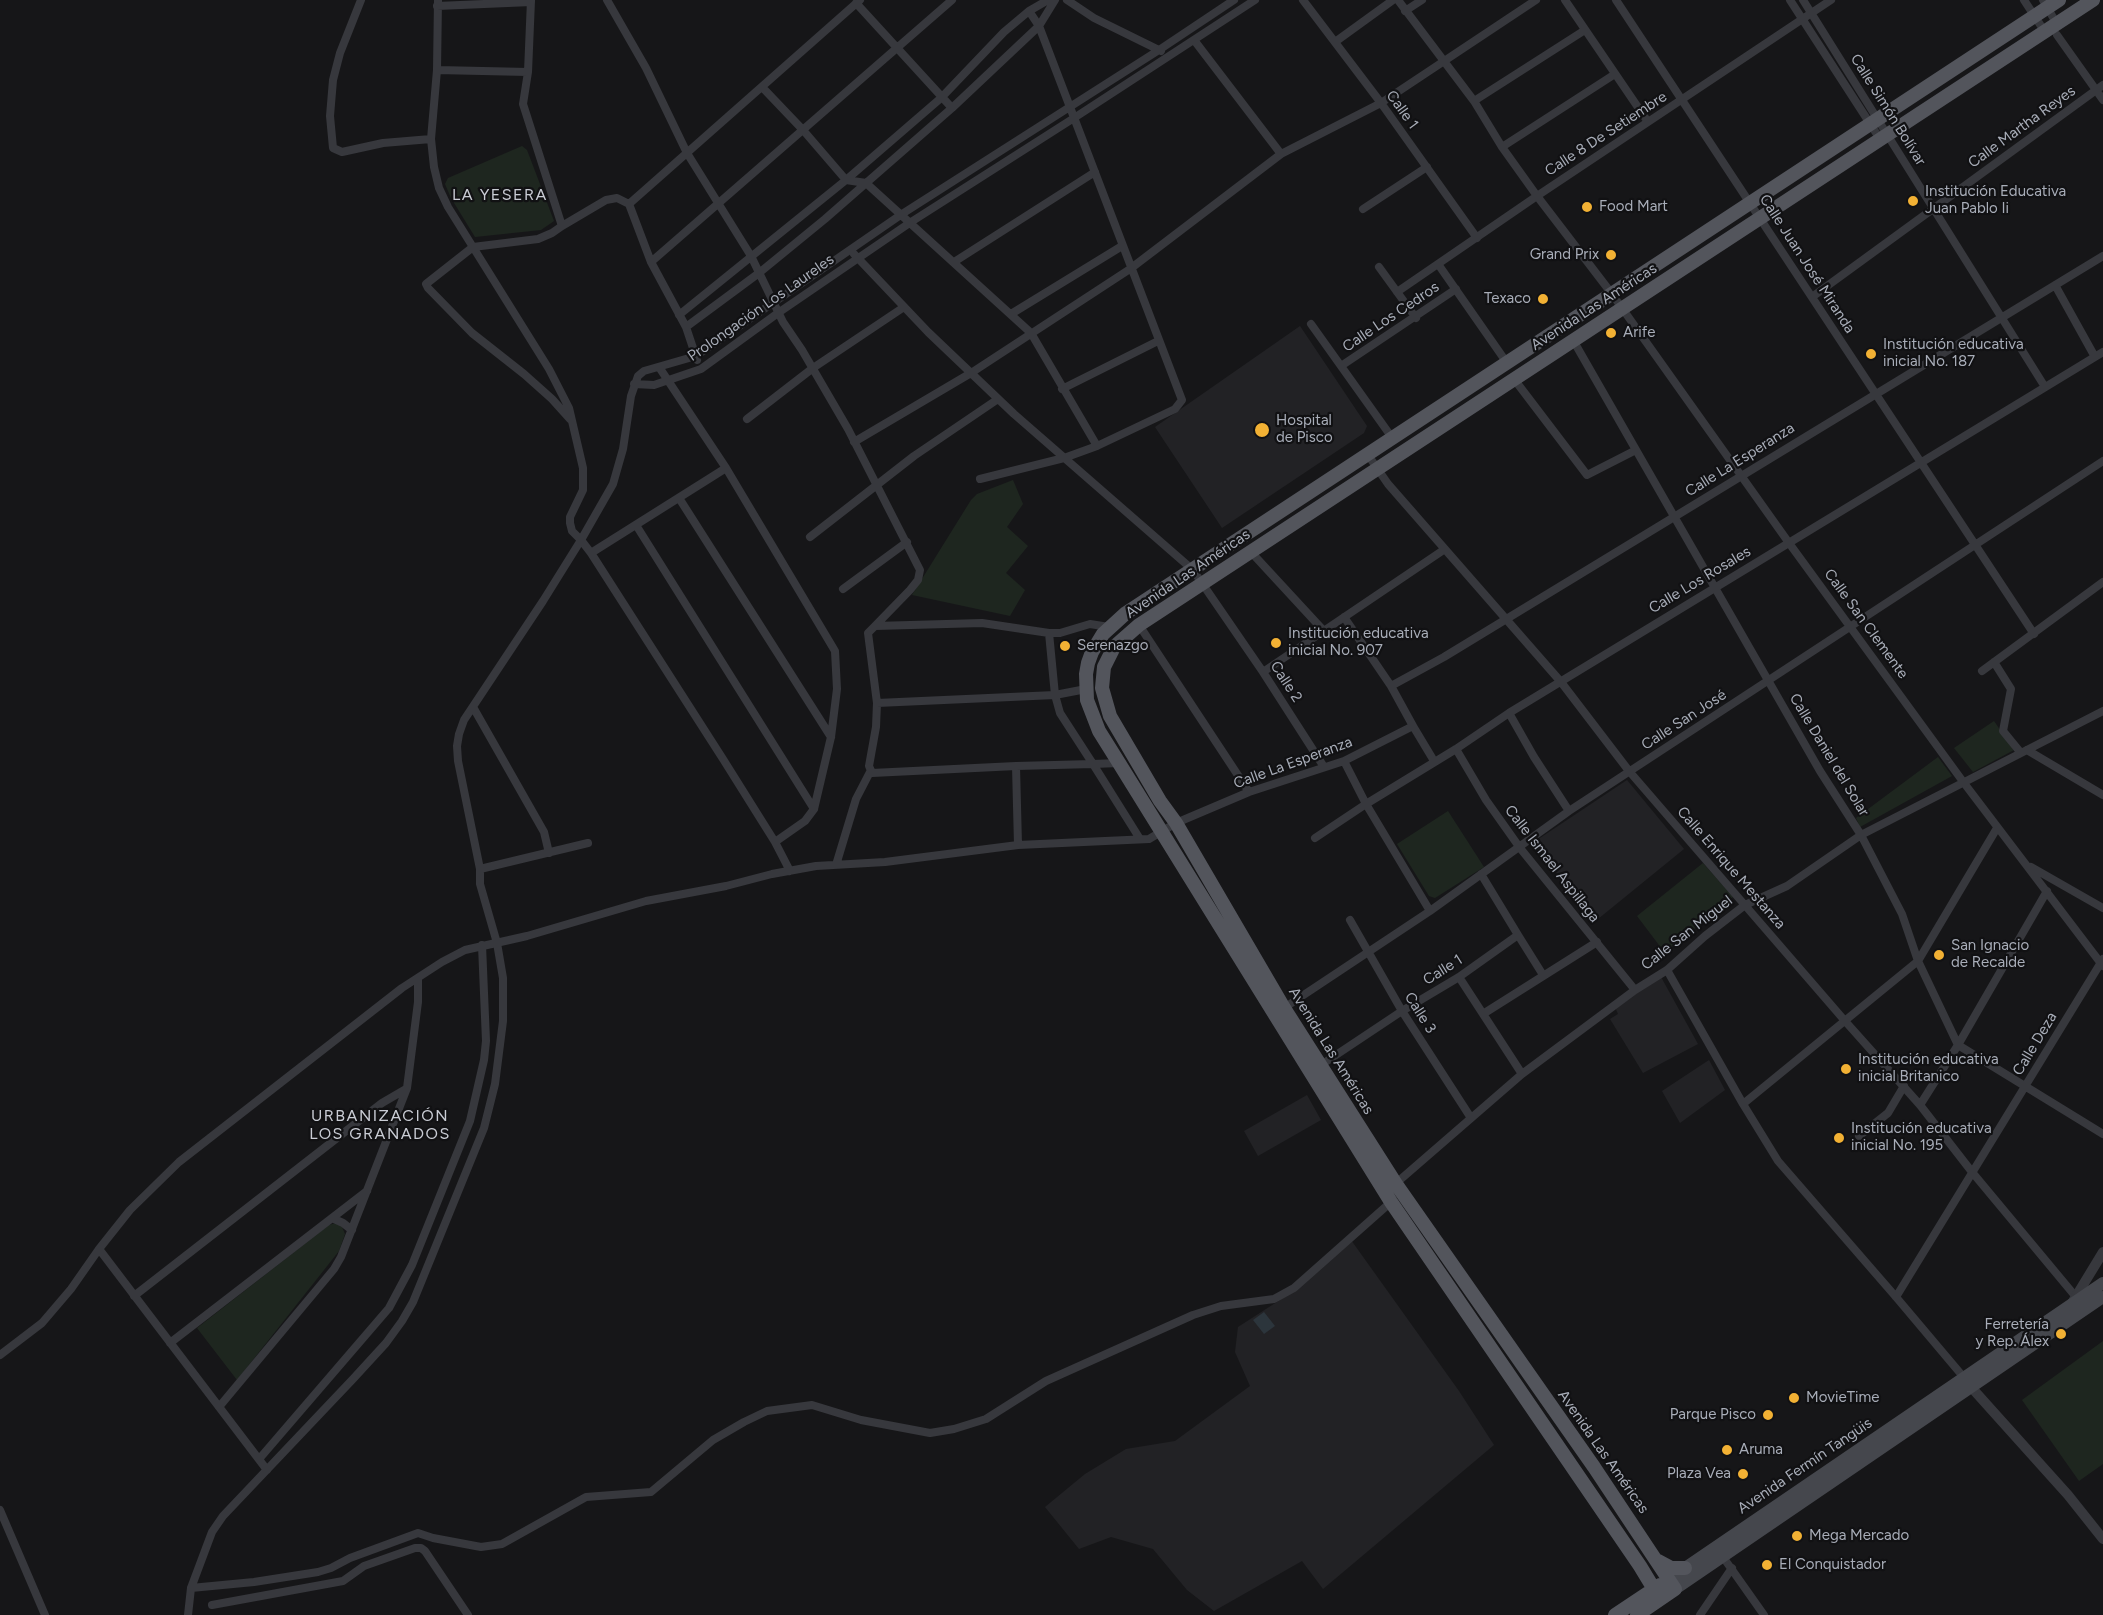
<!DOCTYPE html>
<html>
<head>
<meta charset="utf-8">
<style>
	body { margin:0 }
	canvas { display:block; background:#161618 }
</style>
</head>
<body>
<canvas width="2103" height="1615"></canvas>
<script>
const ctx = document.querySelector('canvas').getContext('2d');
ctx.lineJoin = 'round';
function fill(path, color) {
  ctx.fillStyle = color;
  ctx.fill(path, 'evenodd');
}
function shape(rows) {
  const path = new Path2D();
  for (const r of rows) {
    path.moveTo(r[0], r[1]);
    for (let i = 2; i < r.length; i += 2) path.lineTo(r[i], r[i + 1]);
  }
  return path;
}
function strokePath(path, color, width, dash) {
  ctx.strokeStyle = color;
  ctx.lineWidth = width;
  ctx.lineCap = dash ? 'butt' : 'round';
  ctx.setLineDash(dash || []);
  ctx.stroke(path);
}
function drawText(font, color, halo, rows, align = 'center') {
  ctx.font = font + ' Figtree,sans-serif';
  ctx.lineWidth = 4.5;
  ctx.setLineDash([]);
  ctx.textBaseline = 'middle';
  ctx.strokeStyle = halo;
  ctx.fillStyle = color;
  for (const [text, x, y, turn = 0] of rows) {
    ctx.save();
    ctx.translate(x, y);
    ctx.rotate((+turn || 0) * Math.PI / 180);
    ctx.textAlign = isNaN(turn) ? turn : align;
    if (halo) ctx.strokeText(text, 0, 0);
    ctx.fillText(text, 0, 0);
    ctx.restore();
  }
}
fill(shape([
	[1300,326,1367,426,1364,433,1222,528,1155,427],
	[1627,780,1684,849,1598,919,1531,844],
	[1661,977,1698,1044,1643,1073,1610,1019,1618,1014,1615,1007],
	[1709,1060,1725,1090,1680,1123,1662,1091],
	[1307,1095,1321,1120,1258,1156,1244,1131],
	[1351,1240,1459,1391,1494,1445,1323,1589,1302,1561,1214,1611,1187,1590,1153,1549,1111,1537,1079,1549,1045,1507,1085,1474,1126,1449,1175,1441,1250,1386,1235,1352,1238,1327,1280,1300]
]), '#222225');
fill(shape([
	[522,146,527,150,554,221,541,230,475,237,451,198,445,184,448,178],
	[1013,480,1023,504,1007,527,1028,546,1006,573,1025,590,1010,616,912,595,971,500,977,494],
	[1994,721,2014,750,1973,772,1954,748],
	[1938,757,1952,776,1860,827,1856,818],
	[1448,811,1484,867,1435,898,1429,896,1397,844],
	[1703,863,1733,897,1665,953,1637,916],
	[336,1223,342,1227,345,1234,339,1251,237,1380,197,1328,329,1225],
	[2103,1341,2103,1464,2079,1481,2022,1400]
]), '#1e261f');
fill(shape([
	[1264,1312,1275,1326,1264,1334,1253,1320]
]), '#2c353c');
strokePath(shape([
	[361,0,340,53,333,80,330,116,333,148,342,152,383,143,431,139],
	[531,0,528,72,523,104,562,226,606,200,617,198,629,204,651,262,686,327,697,360],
	[607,0,646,68,687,153,751,256,783,322,802,350,848,429,920,570,918,580,910,590,875,626],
	[1067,0,1094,18,1161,51],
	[1303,0,1381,103,1477,238],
	[1398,0,1474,101,1502,147,1537,196,1612,294,1789,543,1964,783,2103,966],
	[1565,0,1648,122],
	[1616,0,2034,634],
	[1790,0,1880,139],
	[1803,0,2045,387],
	[2024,0,2045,32,2048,32],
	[2043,0,2058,26],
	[856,3,952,108],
	[437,6,531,2],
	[1405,11,1422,0],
	[2057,35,2103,100],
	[1194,40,1281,154],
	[1335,42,1393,0],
	[437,70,528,72],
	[762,87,803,130,846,180,866,183,1031,333,1097,446],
	[1474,101,1585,30],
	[1502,147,1615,74],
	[629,204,860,0],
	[1363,209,1427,167],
	[562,226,552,233,538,239,473,247,426,284,428,288,472,333,524,374,552,399,570,419],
	[854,254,928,332,1014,414,1193,570,1263,672,1324,767],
	[651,262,952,0],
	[954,262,1095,172],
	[1438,264,1507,363],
	[1379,267,1416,318],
	[2055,285,2095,357],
	[1397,292,1537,196,1831,0],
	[1812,297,2103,85],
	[1011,314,1122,246],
	[679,315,846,180,941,98,1004,32,1029,11,1048,0],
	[1311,324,1393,439],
	[686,327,759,273,825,219,952,108,1039,26,1055,0],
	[1573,340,1820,771,1861,835,1902,914,1918,961,1958,1045,2103,1134],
	[1341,366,1456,289],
	[659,367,726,468,835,651,837,689,831,737,814,809,805,821,775,842],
	[1514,379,1587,475,1636,450],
	[634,384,654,385,701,369,778,313,911,222,1074,118,1255,0],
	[1062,389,1158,341],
	[747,419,813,368,904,307],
	[854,442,971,373,1130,269,1281,154,1381,103,1536,0],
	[1368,455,1388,484,1561,682,1629,771,1845,1021,1920,1105,1972,1172,2076,1297],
	[980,479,1064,458,1097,446,1175,409,1182,400,1039,26,1029,11],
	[679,498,831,737],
	[636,525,814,809],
	[810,537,914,456,998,399],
	[1251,552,1323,630],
	[591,553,726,468],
	[843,589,907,542],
	[1344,617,1391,686,1413,726],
	[1139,625,1249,792],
	[1049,633,1060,633,1090,624,1109,627],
	[1994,662,2011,689,2003,731,2021,753],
	[1982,671,2103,582],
	[1263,672,1445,549],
	[1391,686,1444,657,2103,256],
	[877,703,1055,695,1086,689],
	[473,707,544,832,549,853],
	[1509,713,1534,757,1569,811],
	[1456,749,1486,800,1520,848,1635,990],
	[2027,750,2103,795],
	[1344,761,1366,804,1430,911],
	[1119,763,1093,764,1016,766,872,773,869,766,876,727,877,703,868,633,875,626,982,623,1049,633,1055,695,1060,713,1093,764,1140,839],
	[1016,766,1018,845],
	[1315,838,1366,804,1456,749,1509,713,2103,352],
	[836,865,856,799,870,772],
	[2031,867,2103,908],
	[480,869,588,843],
	[790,871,775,842,723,759,591,553,581,540,613,484,623,449,631,396,638,376,644,371,696,356,902,214,1159,50,1234,0],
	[1350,920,1402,1011,1471,1118],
	[1518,935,1543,975],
	[1667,970,1743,1104,1778,1161,1896,1297,1966,1380],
	[1459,977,1522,1074],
	[1284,1008,1430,911,1569,811,2103,461],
	[1483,1014,1597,942],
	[1321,1065,1402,1011,1459,977,1518,935,1481,874],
	[1743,1104,1918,961,1997,828],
	[1920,1105,1958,1045,2047,891],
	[1859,1136,1888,1113,1904,1086],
	[1394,1185,1522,1074,1635,990,1667,970,1705,936,1745,905,1787,886,1861,835,2103,711],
	[332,1218,343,1223,352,1230],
	[99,1249,267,1470],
	[134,1296,382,1103,406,1089],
	[1896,1297,2103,959],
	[170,1343,367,1191],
	[0,1355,42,1323,71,1289,99,1249,130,1210,179,1162,402,988,442,962,465,950,527,936,646,901,726,886,772,874,816,866,885,862,1018,845,1149,839,1176,823,1249,792,1344,761,1413,726,1434,761],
	[219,1407,334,1269,341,1257,407,1088,418,1002,418,978],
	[260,1458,389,1308,412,1265,470,1121,484,1060,486,1041,482,945],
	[0,1510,45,1615],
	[1723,1557,1764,1615],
	[191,1588,254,1582,318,1572,331,1568,350,1558,418,1533,433,1538,481,1547,502,1544,586,1497,651,1492,713,1440,744,1422,767,1411,812,1405,861,1420,930,1433,954,1429,986,1419,1046,1381,1193,1315,1221,1306,1274,1299,1294,1288,1391,1202],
	[212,1605,343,1581,364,1566,415,1548,421,1548,425,1551,468,1615],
	[188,1615,191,1588,212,1532,223,1516,353,1379,386,1343,402,1321,413,1302,484,1128,495,1084,503,1021,503,978,497,943,480,884,480,869,458,761,457,746,459,734,464,720,543,601,581,540,572,531,570,523,570,517,583,490,583,468,569,408,549,369,448,207,439,188,434,167,431,139,437,70,438,0],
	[1700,1615,1732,1568]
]), '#37383d', 8);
strokePath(shape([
	[2072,1303,2103,1252],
	[1971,1387,2068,1495,2103,1539]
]), '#37383d', 10);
strokePath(shape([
	[1669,1579,2103,1283],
	[1675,1589,2103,1297]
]), '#45474d', 12);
strokePath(shape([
	[1658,1561,1671,1568,1685,1568],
	[1660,1599,1640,1566,1391,1202,1119,763,1099,731,1087,700,1086,674,1088,663,1092,652,1103,634,1126,613,2059,0],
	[1615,1615,1660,1585],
	[1637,1615,1675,1589,1594,1467,1396,1184,1284,1008,1176,823,1160,801,1110,716,1102,688,1104,667,1114,647,1139,625,2093,0]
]), '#53555c', 14);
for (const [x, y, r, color] of [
	[1913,201,6,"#f2b134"],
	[1587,207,6,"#f2b134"],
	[1611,255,6,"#f2b134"],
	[1543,299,6,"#f2b134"],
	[1611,333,6,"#f2b134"],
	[1871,354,6,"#f2b134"],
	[1262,430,8,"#f2b134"],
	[1276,643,6,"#f2b134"],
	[1065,646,6,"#f2b134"],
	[1939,955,6,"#f2b134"],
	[1846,1069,6,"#f2b134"],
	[1839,1138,6,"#f2b134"],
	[2061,1334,6,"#f2b134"],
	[1794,1398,6,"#f2b134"],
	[1768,1415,6,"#f2b134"],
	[1727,1450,6,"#f2b134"],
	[1743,1474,6,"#f2b134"],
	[1797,1536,6,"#f2b134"],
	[1767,1565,6,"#f2b134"]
]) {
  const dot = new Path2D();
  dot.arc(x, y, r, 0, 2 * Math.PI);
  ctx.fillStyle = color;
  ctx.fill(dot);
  strokePath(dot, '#111113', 2);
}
drawText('15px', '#a8adb8', '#111113', [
	["Calle 1",1402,110,54],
	["Calle Simón Bolívar",1888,110,58],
	["Calle Martha Reyes",2022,127,-36],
	["Calle 8 De Setiembre",1606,134,-33],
	["Calle Juan José Miranda",1807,264,57],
	["Avenida Las Américas",1594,307,-33],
	["Prolongación Los Laureles",761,308,-35],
	["Calle Los Cedros",1391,317,-34],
	["Calle La Esperanza",1740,460,-32],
	["Avenida Las Américas",1188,574,-34],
	["Calle Los Rosales",1700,580,-31],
	["Calle San Clemente",1866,624,54],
	["Calle 2",1286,682,57],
	["Calle San José",1684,720,-33],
	["Calle Daniel del Solar",1829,755,59],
	["Calle La Esperanza",1293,763,-20],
	["Calle Ismael Aspillaga",1552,864,52],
	["Calle Enrique Mestanza",1731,868,49],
	["Calle San Miguel",1687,933,-38],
	["Calle 1",1443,970,-32],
	["Calle 3",1420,1013,58],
	["Calle Deza",2035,1044,-59],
	["Avenida Las Américas",1331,1051,58],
	["Avenida Las Américas",1603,1452,55],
	["Avenida Fermín Tangüis",1805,1466,-34]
]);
drawText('15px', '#a8adb8', '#111113', [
	["Institución Educativa",1925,192],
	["Juan Pablo Ii",1925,209],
	["Food Mart",1599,207],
	["Grand Prix",1599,255,"right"],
	["Texaco",1531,299,"right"],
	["Arife",1623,333],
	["Institución educativa",1883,345],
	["inicial No. 187",1883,362],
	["Hospital",1276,421],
	["de Pisco",1276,438],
	["Institución educativa",1288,634],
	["inicial No. 907",1288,651],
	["Serenazgo",1077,646],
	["San Ignacio",1951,946],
	["de Recalde",1951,963],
	["Institución educativa",1858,1060],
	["inicial Britanico",1858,1077],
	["Institución educativa",1851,1129],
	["inicial No. 195",1851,1146],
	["Ferretería",2049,1325,"right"],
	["y Rep. Álex",2049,1342,"right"],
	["MovieTime",1806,1398],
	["Parque Pisco",1756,1415,"right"],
	["Aruma",1739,1450],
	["Plaza Vea",1731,1474,"right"],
	["Mega Mercado",1809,1536],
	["El Conquistador",1779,1565]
], 'left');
ctx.letterSpacing = '1.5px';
drawText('16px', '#c9ccd4', '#111113', [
	["LA YESERA",500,195],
	["URBANIZACIÓN",380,1116],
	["LOS GRANADOS",380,1134]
]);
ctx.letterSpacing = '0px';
</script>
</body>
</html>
